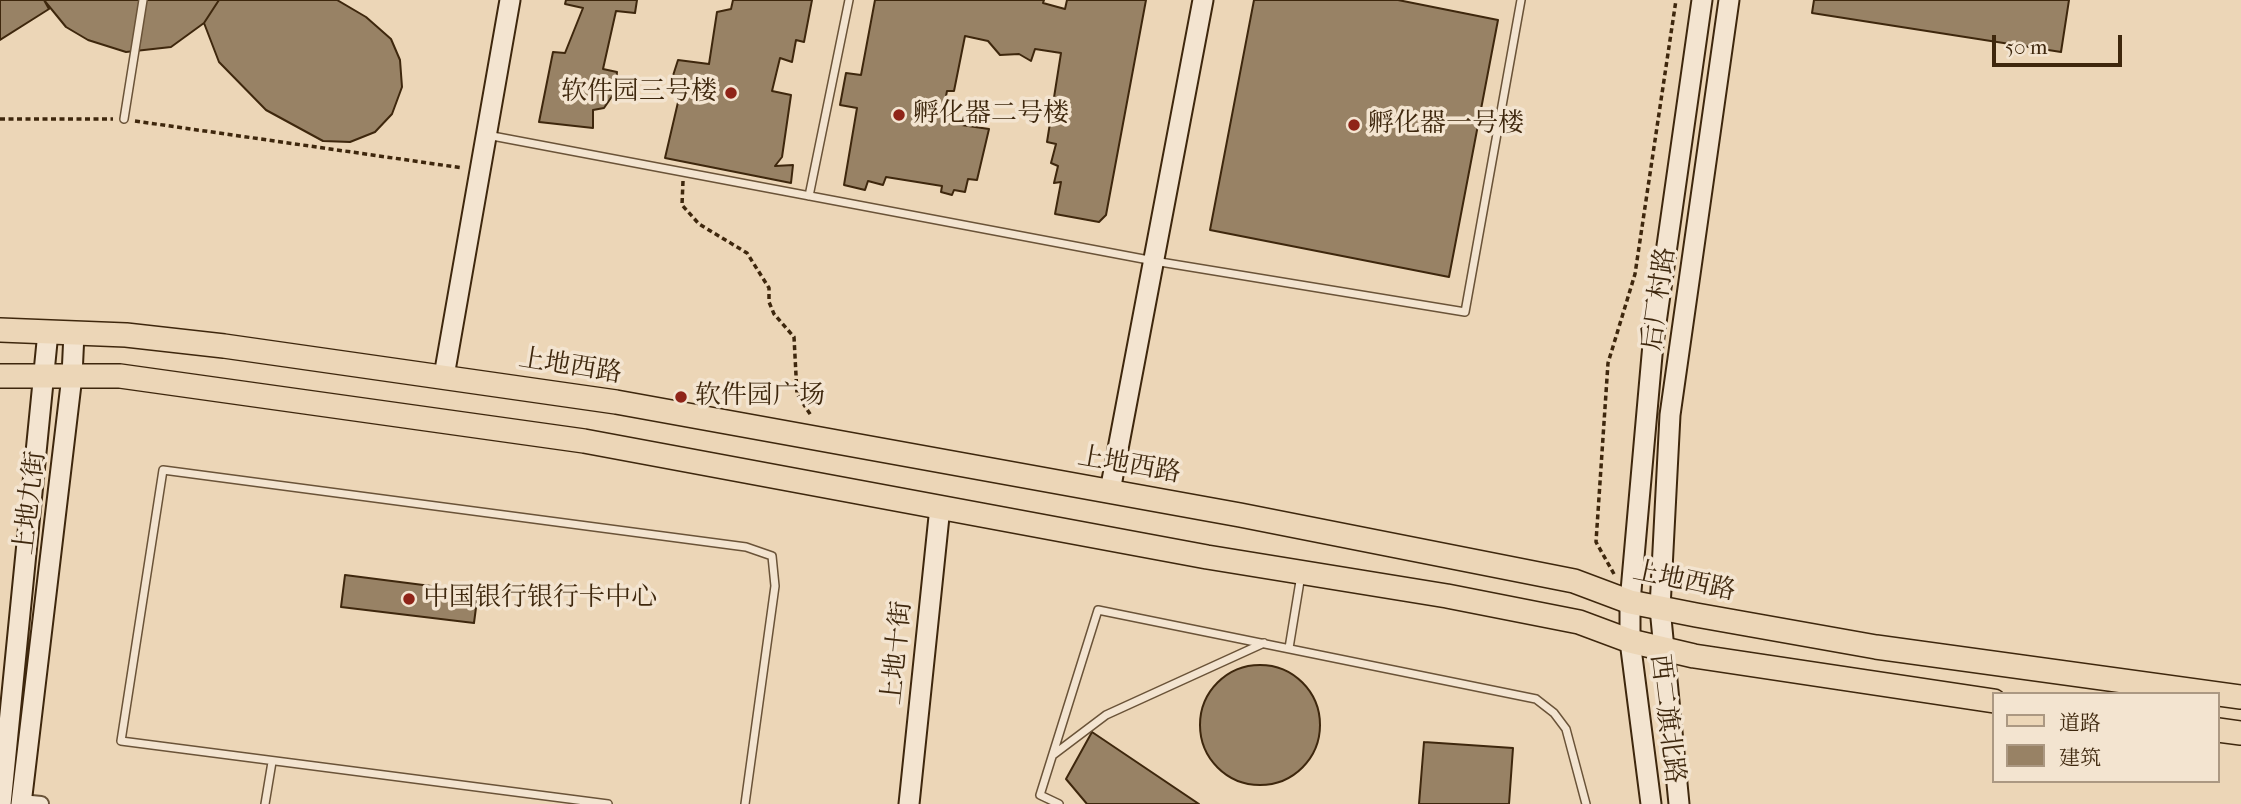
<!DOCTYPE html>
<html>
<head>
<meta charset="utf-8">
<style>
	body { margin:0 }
	#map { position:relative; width:2241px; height:804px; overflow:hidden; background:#ecd6b7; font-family:"IM FELL French Canon","Noto Serif SC",serif }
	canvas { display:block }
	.legend { position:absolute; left:1992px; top:692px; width:228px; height:91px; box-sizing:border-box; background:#f3e4d0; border:2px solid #ab9882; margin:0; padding:9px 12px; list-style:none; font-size:21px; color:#3e270d }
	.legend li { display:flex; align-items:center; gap:14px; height:35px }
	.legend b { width:35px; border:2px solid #ab9882 }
	.scale { position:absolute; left:1992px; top:35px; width:130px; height:32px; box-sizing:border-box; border:4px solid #3e270d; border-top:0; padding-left:9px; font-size:21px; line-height:24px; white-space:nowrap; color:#3e270d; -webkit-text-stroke:5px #f3e4d0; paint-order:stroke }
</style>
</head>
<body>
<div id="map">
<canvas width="2241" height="804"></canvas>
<ul class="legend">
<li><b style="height:9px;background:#ecd6b7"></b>道路</li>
<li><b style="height:19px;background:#988265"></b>建筑</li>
</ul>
<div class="scale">50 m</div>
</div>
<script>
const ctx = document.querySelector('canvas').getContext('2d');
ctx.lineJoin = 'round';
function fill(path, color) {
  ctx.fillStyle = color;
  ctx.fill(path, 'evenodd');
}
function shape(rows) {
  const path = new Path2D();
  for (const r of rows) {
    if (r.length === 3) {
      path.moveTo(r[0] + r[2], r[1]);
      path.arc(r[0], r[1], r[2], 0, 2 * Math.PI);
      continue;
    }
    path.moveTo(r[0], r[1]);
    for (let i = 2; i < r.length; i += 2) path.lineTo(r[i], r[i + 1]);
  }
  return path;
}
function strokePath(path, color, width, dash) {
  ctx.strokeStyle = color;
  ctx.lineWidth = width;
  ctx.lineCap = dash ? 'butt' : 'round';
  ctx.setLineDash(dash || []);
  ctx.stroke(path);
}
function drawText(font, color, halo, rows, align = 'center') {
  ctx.font = font + ' "IM FELL French Canon","Noto Serif SC",serif';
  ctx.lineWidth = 7;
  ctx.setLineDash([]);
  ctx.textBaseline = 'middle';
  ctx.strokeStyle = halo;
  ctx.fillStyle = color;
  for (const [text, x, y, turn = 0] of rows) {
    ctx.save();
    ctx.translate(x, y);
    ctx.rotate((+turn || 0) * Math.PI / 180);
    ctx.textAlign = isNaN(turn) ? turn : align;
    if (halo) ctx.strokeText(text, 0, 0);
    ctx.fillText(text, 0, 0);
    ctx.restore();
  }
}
const building = shape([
	[0,0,44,0,49,9,0,40,0,0],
	[44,0,219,0,204,23,171,47,126,52,88,40,66,27,44,0],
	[219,0,337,0,366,17,391,39,400,60,402,87,392,114,375,132,350,142,323,141,266,110,219,62,204,23,219,0],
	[566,0,637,0,635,13,616,11,603,69,617,72,615,92,604,108,593,110,593,128,539,122,553,52,565,53,583,8,565,4,566,0],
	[733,0,812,0,804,42,796,40,792,62,780,58,772,91,791,95,782,157,775,166,793,165,791,183,665,158,682,85,670,85,678,60,709,64,717,12,731,9,733,0],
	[875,0,1044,0,1043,3,1065,9,1067,0,1146,0,1106,215,1099,222,1055,214,1061,182,1054,183,1058,166,1051,163,1056,144,1047,142,1061,53,1035,49,1031,61,1019,54,1000,55,988,41,965,36,954,91,947,91,941,122,989,129,977,180,968,179,965,192,954,190,952,195,941,192,942,186,886,177,883,185,868,181,865,190,844,185,857,108,840,105,846,73,861,75,875,0],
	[1254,0,1398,0,1498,20,1449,277,1210,230,1254,0],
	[1814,0,2069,0,2061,52,1812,13,1814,0],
	[345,575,478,592,474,623,341,607,345,575],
	[1260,725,60],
	[1092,732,1199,804,1087,804,1066,779,1092,732],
	[1424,742,1513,748,1509,804,1419,804,1424,742]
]);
fill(building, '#988265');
strokePath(building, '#3e270d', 2);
const lane = shape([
	[124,119,143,0],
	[487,135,1154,261,1465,312,1521,0],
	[809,196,849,0],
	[1289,648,1301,575],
	[1053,755,1106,715,1264,643],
	[265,804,272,762],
	[608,804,121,741,163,470,746,547,772,556,775,586,745,804],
	[1059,804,1040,795,1098,610,1536,699,1554,713,1566,729,1586,804]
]);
const street = shape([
	[21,802,41,804]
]);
const secondary = shape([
	[444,376,510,0],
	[1110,491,1203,0],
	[1,804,48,332],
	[21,804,72,376,74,333],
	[909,804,940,507],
	[1651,804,1630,641,1630,602,1653,344,1702,0],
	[1679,804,1660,608,1670,415,1729,0]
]);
const primary = shape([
	[0,330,126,335,224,346,616,402,1240,515,1574,581,1630,602,1696,615,1876,647,2241,697],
	[0,376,120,376,584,441,1207,557,1447,596,1579,622,1630,641,1694,656,1994,701],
	[2218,730,2241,733]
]);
strokePath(lane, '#6a5338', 10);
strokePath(street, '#6a5338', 18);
strokePath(secondary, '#3e270d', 23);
strokePath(primary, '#3e270d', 26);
strokePath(shape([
	[0,119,113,119],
	[135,121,463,168],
	[683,181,682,205,699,224,747,253,769,288,769,302,774,314,794,337,797,394,812,417],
	[1614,574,1596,542,1608,363,1635,274,1676,0]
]), '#3e270d', 3.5, [5, 3.5]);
strokePath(lane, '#f3e4d0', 7);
strokePath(street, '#f3e4d0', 14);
strokePath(secondary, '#f3e4d0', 19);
strokePath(primary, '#ecd6b7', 23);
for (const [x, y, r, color] of [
	[731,93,7,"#8f2418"],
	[899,115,7,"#8f2418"],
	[1354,125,7,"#8f2418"],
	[681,397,7,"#8f2418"],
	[409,599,7,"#8f2418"]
]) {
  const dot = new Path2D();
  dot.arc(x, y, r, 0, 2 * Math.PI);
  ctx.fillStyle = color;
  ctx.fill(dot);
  strokePath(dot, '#f3e4d0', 2.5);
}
drawText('26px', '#3e270d', '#f3e4d0', [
	["软件园三号楼",717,93,"right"],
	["孵化器二号楼",913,115],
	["孵化器一号楼",1368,125],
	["软件园广场",695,397],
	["中国银行银行卡中心",423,599]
], 'left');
drawText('26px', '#3e270d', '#f3e4d0', [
	["后厂村路",1660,299,-82],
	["上地西路",570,367,9],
	["上地西路",1129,466,10],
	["上地九街",31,503,-83],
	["上地西路",1684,582,12],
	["上地十街",898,653,-84],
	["西二旗北路",1666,719,83]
]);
</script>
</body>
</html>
